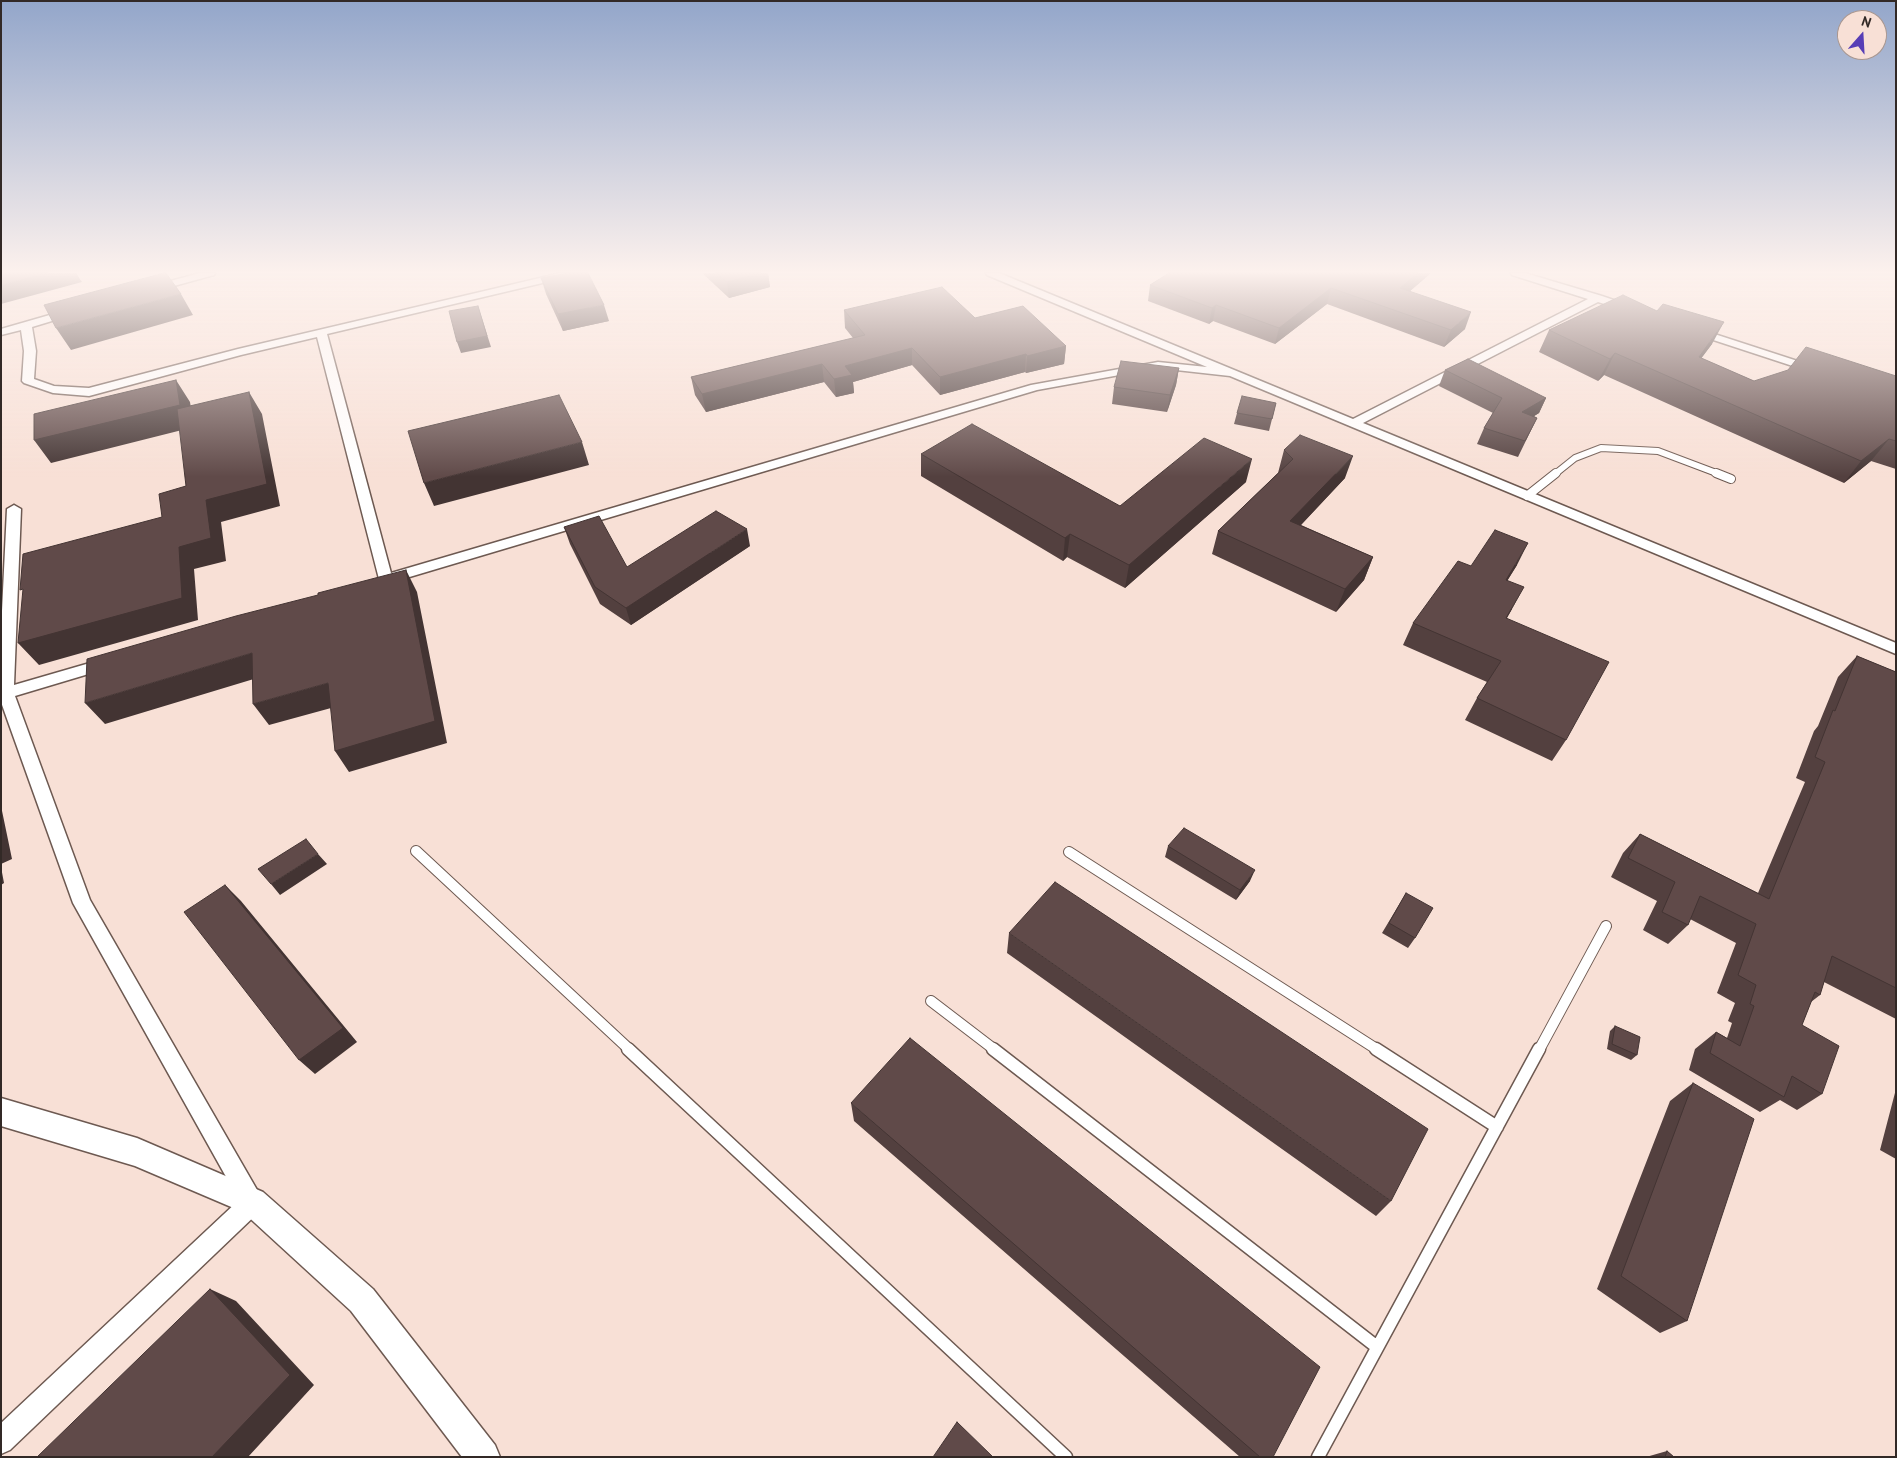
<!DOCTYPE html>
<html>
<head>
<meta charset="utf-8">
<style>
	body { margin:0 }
	#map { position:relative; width:1897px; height:1458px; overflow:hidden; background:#f8e0d6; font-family:"PT Sans",sans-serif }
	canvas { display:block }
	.frame { position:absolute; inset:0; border:2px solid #322926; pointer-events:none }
	.north { position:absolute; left:1837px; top:10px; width:50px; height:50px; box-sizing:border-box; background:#f8e0d6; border:1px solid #a99790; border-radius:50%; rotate:19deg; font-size:14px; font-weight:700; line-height:20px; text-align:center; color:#322926 }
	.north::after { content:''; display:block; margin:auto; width:18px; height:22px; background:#573eb6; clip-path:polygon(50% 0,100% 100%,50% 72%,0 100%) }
</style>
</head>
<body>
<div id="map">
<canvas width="1897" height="1458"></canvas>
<div class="frame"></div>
<div class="north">N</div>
</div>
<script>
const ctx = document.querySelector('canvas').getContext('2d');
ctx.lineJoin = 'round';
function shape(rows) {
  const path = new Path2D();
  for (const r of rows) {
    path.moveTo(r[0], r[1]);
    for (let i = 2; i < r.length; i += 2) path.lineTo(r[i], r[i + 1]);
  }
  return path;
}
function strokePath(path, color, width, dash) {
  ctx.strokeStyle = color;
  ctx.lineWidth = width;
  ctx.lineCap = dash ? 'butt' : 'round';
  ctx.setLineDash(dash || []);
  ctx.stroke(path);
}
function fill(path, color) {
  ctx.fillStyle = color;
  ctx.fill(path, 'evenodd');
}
const serviceFar3 = shape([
	[1555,474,1575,458,1601,448,1658,451,1719,474]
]);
const serviceFar2 = shape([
	[1716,473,1731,479],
	[1527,496,1556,473]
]);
const serviceFar1 = shape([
	[416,851,630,1050],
	[1069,852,1378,1050],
	[931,1001,995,1050],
	[1539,1050,1606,926]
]);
const service = shape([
	[628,1049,1066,1457],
	[993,1049,1377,1347],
	[1376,1049,1497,1127],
	[1318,1457,1539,1049]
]);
const minor = shape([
	[200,273,215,273,214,275,152,292,147,289,148,287,200,273],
	[561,273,577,273,572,276,327,334,391,573,1031,385,1158,362,1207,367,987,275,986,273,999,273,1353,419,1588,299,1512,275,1511,273,1525,273,1602,296,1634,307,1635,309,1630,312,1598,302,1363,423,1896,643,1896,654,1230,376,1158,368,1037,390,386,584,381,582,379,579,317,337,241,355,89,396,53,393,24,383,22,381,24,351,21,330,1,335,1,329,67,310,75,310,76,312,75,314,32,327,36,351,34,379,54,386,89,388,238,349,561,273],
	[1696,328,1819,368,1821,370,1819,372,1811,372,1692,333,1691,331,1692,329,1696,328],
	[14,505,21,509,14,685,107,658,112,659,115,663,112,667,15,696,90,900,264,1202,261,1210,10,1450,1,1454,1,1423,239,1200,73,903,1,702,1,631,7,509,14,505]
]);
const tertiary = shape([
	[1,1098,137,1138,263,1192,373,1289,495,1445,500,1457,462,1457,351,1311,243,1212,135,1166,1,1126,1,1098]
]);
strokePath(serviceFar3, '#6d5951', 8);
strokePath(serviceFar2, '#6d5951', 10);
strokePath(serviceFar1, '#6d5951', 12);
strokePath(service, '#6d5951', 15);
strokePath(minor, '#6d5951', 3);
strokePath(tertiary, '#6d5951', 3);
strokePath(serviceFar3, '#fff', 6);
strokePath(serviceFar2, '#fff', 8);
strokePath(serviceFar1, '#fff', 10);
strokePath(service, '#fff', 12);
fill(minor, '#fff');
fill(tertiary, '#fff');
fill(shape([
	[702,273,768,273,770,287,729,298],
	[1169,273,1431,273,1410,291,1465,329,1444,347,1327,304,1275,344,1213,321,1209,324,1148,301,1150,285],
	[541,278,609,321,563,331,546,294],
	[844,310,975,318,1066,346,1064,364,1026,373,1025,372,940,395,912,365,853,382,854,393,836,397,824,382,706,412,695,395,691,377,853,338,845,328],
	[1657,311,1712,344,1701,358,1754,381,1896,376,1896,469,1871,461,1844,483,1604,375,1598,381,1539,352,1549,330],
	[1179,368,1176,385,1167,412,1112,404,1114,387],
	[1445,370,1546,398,1539,413,1534,416,1537,418,1518,457,1477,444,1484,428,1493,413,1439,386],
	[1276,403,1269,431,1234,424,1237,413],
	[1284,450,1345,478,1301,525,1373,557,1364,580,1336,612,1212,554,1218,531,1278,473],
	[921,454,1120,506,1246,482,1125,588,1067,557,1063,561,921,476],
	[564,527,627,567,750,546,631,625,600,604,570,544],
	[1517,565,1507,581,1512,609,1507,618,1566,740,1552,761,1465,720,1477,698,1487,682,1403,645,1413,623,1471,566],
	[1857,656,1896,672,1896,1019,1824,982,1820,995,1811,1002,1802,1025,1822,1094,1797,1110,1780,1100,1760,1112,1689,1070,1695,1049,1716,1032,1727,1038,1732,1023,1728,1021,1735,1003,1717,993,1736,943,1690,919,1688,925,1668,944,1643,930,1657,901,1611,877,1623,853,1640,834,1758,893,1805,782,1796,778,1814,731,1818,726,1838,677],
	[1168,846,1250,881,1236,900,1165,857],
	[1406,893,1415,938,1408,948,1382,933],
	[1009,933,1391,1201,1376,1216,1007,953],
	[1615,1026,1637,1055,1631,1060,1607,1049,1610,1031],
	[1693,1083,1687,1321,1660,1333,1597,1289,1670,1101],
	[1896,1089,1896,1159,1880,1150],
	[851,1103,1273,1457,1240,1457,854,1121],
	[1667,1451,1674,1457,1646,1457]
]), '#53403f');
fill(shape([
	[48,273,76,273,82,282,1,304,1,285],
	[761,273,768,273,770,287,729,298,727,282],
	[1418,273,1431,273,1395,304,1400,288],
	[1331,288,1327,304,1275,344,1279,328],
	[181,294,193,315,71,350,56,328],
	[604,305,609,321,563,331,558,314],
	[1216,305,1213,321,1209,324,1212,308],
	[478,306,491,347,461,353,457,342],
	[1471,312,1465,329,1444,347,1451,330],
	[1724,322,1712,344,1686,379,1699,357],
	[1066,346,1064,364,1026,373,1027,356],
	[912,348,912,365,853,382,854,393,836,397,834,379,845,366],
	[1615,353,1604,375,1598,381,1610,359],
	[1026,354,1025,372,940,395,940,377],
	[822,364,824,382,706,412,702,394],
	[1179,368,1176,385,1167,412,1170,395],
	[176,380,190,402,194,427,51,463,34,440],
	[249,392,262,414,280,506,221,522,226,561,194,569,198,620,39,665,18,643,179,547,206,500],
	[1546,398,1539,413,1515,428,1522,412],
	[1889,439,1871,461,1844,483,1861,461],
	[582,442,589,465,434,506,424,483],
	[1353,456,1345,478,1283,544,1290,521],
	[1252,459,1246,482,1125,588,1129,565],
	[747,529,750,546,631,625,626,608],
	[1070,534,1067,557,1063,561,1065,538],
	[1528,543,1517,565,1494,602,1506,580],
	[1373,557,1364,580,1336,612,1345,589],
	[406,570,417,592,447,743,349,772,335,751],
	[1524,587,1512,609,1494,639,1506,618],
	[252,653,267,675,105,724,85,703],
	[328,683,342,705,269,725,253,704],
	[1,806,12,859,1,864],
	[318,854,327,864,280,895,271,884],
	[1,867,4,883,1,885],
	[1255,870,1250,881,1236,900,1240,890],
	[225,885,241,901,357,1042,315,1074,299,1060],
	[210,1289,236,1301,314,1385,248,1457,212,1457]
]), '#433433');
const building = shape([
	[1,273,48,273,1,285,1,273],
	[164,273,166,273,181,294,56,328,44,305,164,273],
	[568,273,588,273,604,305,558,314,541,278,568,273],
	[716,273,761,273,727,282,716,273],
	[1169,273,1418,273,1400,288,1471,312,1451,330,1331,288,1279,328,1216,305,1212,308,1150,285,1169,273],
	[942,287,975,318,1023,306,1066,346,1027,356,1026,354,940,377,912,348,845,366,852,375,834,379,822,364,702,394,691,377,865,335,844,310,942,287],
	[1623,295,1657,311,1663,304,1724,322,1699,357,1754,381,1788,370,1806,347,1896,376,1896,441,1889,439,1861,461,1615,353,1610,359,1549,330,1623,295],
	[478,306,487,336,457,342,449,311,478,306],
	[1468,359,1546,398,1522,412,1537,418,1525,441,1484,428,1502,398,1445,370,1468,359],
	[1121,361,1179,368,1170,395,1114,387,1121,361],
	[176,380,180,405,34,440,34,414,176,380],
	[249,392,267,484,206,500,211,538,179,547,182,598,18,643,23,589,20,590,23,554,162,517,159,494,186,486,177,409,249,392],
	[559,395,582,442,424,483,408,431,559,395],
	[1242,396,1276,403,1272,419,1237,413,1242,396],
	[972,424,1120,506,1204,438,1252,459,1129,565,1070,534,1065,538,921,454,972,424],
	[1300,435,1353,456,1290,521,1373,557,1345,589,1218,531,1293,459,1284,450,1300,435],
	[716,511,747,529,626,608,595,587,564,527,599,516,627,567,716,511],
	[1495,530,1528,543,1506,580,1524,587,1506,618,1609,662,1566,740,1477,698,1501,661,1413,623,1458,561,1471,566,1495,530],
	[406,570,435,721,335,751,328,683,253,704,252,653,85,703,87,659,236,616,318,595,318,593,406,570],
	[1857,656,1896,672,1896,988,1832,956,1820,995,1815,992,1802,1025,1839,1046,1822,1094,1792,1076,1784,1097,1710,1053,1716,1032,1740,1046,1754,1006,1750,1004,1756,985,1738,975,1756,924,1700,896,1688,925,1662,912,1675,882,1628,858,1640,834,1769,899,1825,762,1815,757,1833,710,1835,711,1857,656],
	[1184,828,1255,870,1240,890,1168,846,1184,828],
	[306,839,318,854,271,884,258,869,306,839],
	[1055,882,1428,1129,1391,1201,1009,933,1055,882],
	[225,885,343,1028,299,1060,184,912,225,885],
	[1406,893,1433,908,1415,938,1389,923,1406,893],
	[1615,1026,1640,1037,1637,1055,1612,1044,1615,1026],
	[910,1038,1320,1367,1273,1457,1260,1457,851,1103,910,1038],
	[1693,1083,1754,1119,1687,1321,1621,1276,1693,1083],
	[210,1289,290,1375,212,1457,37,1457,210,1289],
	[957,1422,993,1457,933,1457,957,1422],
	[1667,1451,1674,1457,1665,1457,1667,1451]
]);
fill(building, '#604a49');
strokePath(building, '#433433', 1);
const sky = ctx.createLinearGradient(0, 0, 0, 477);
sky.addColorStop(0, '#93a6ca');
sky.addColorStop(0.57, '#fcf1ed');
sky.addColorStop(1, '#fcf1ed00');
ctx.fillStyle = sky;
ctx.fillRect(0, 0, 1897, 477);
</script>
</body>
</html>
